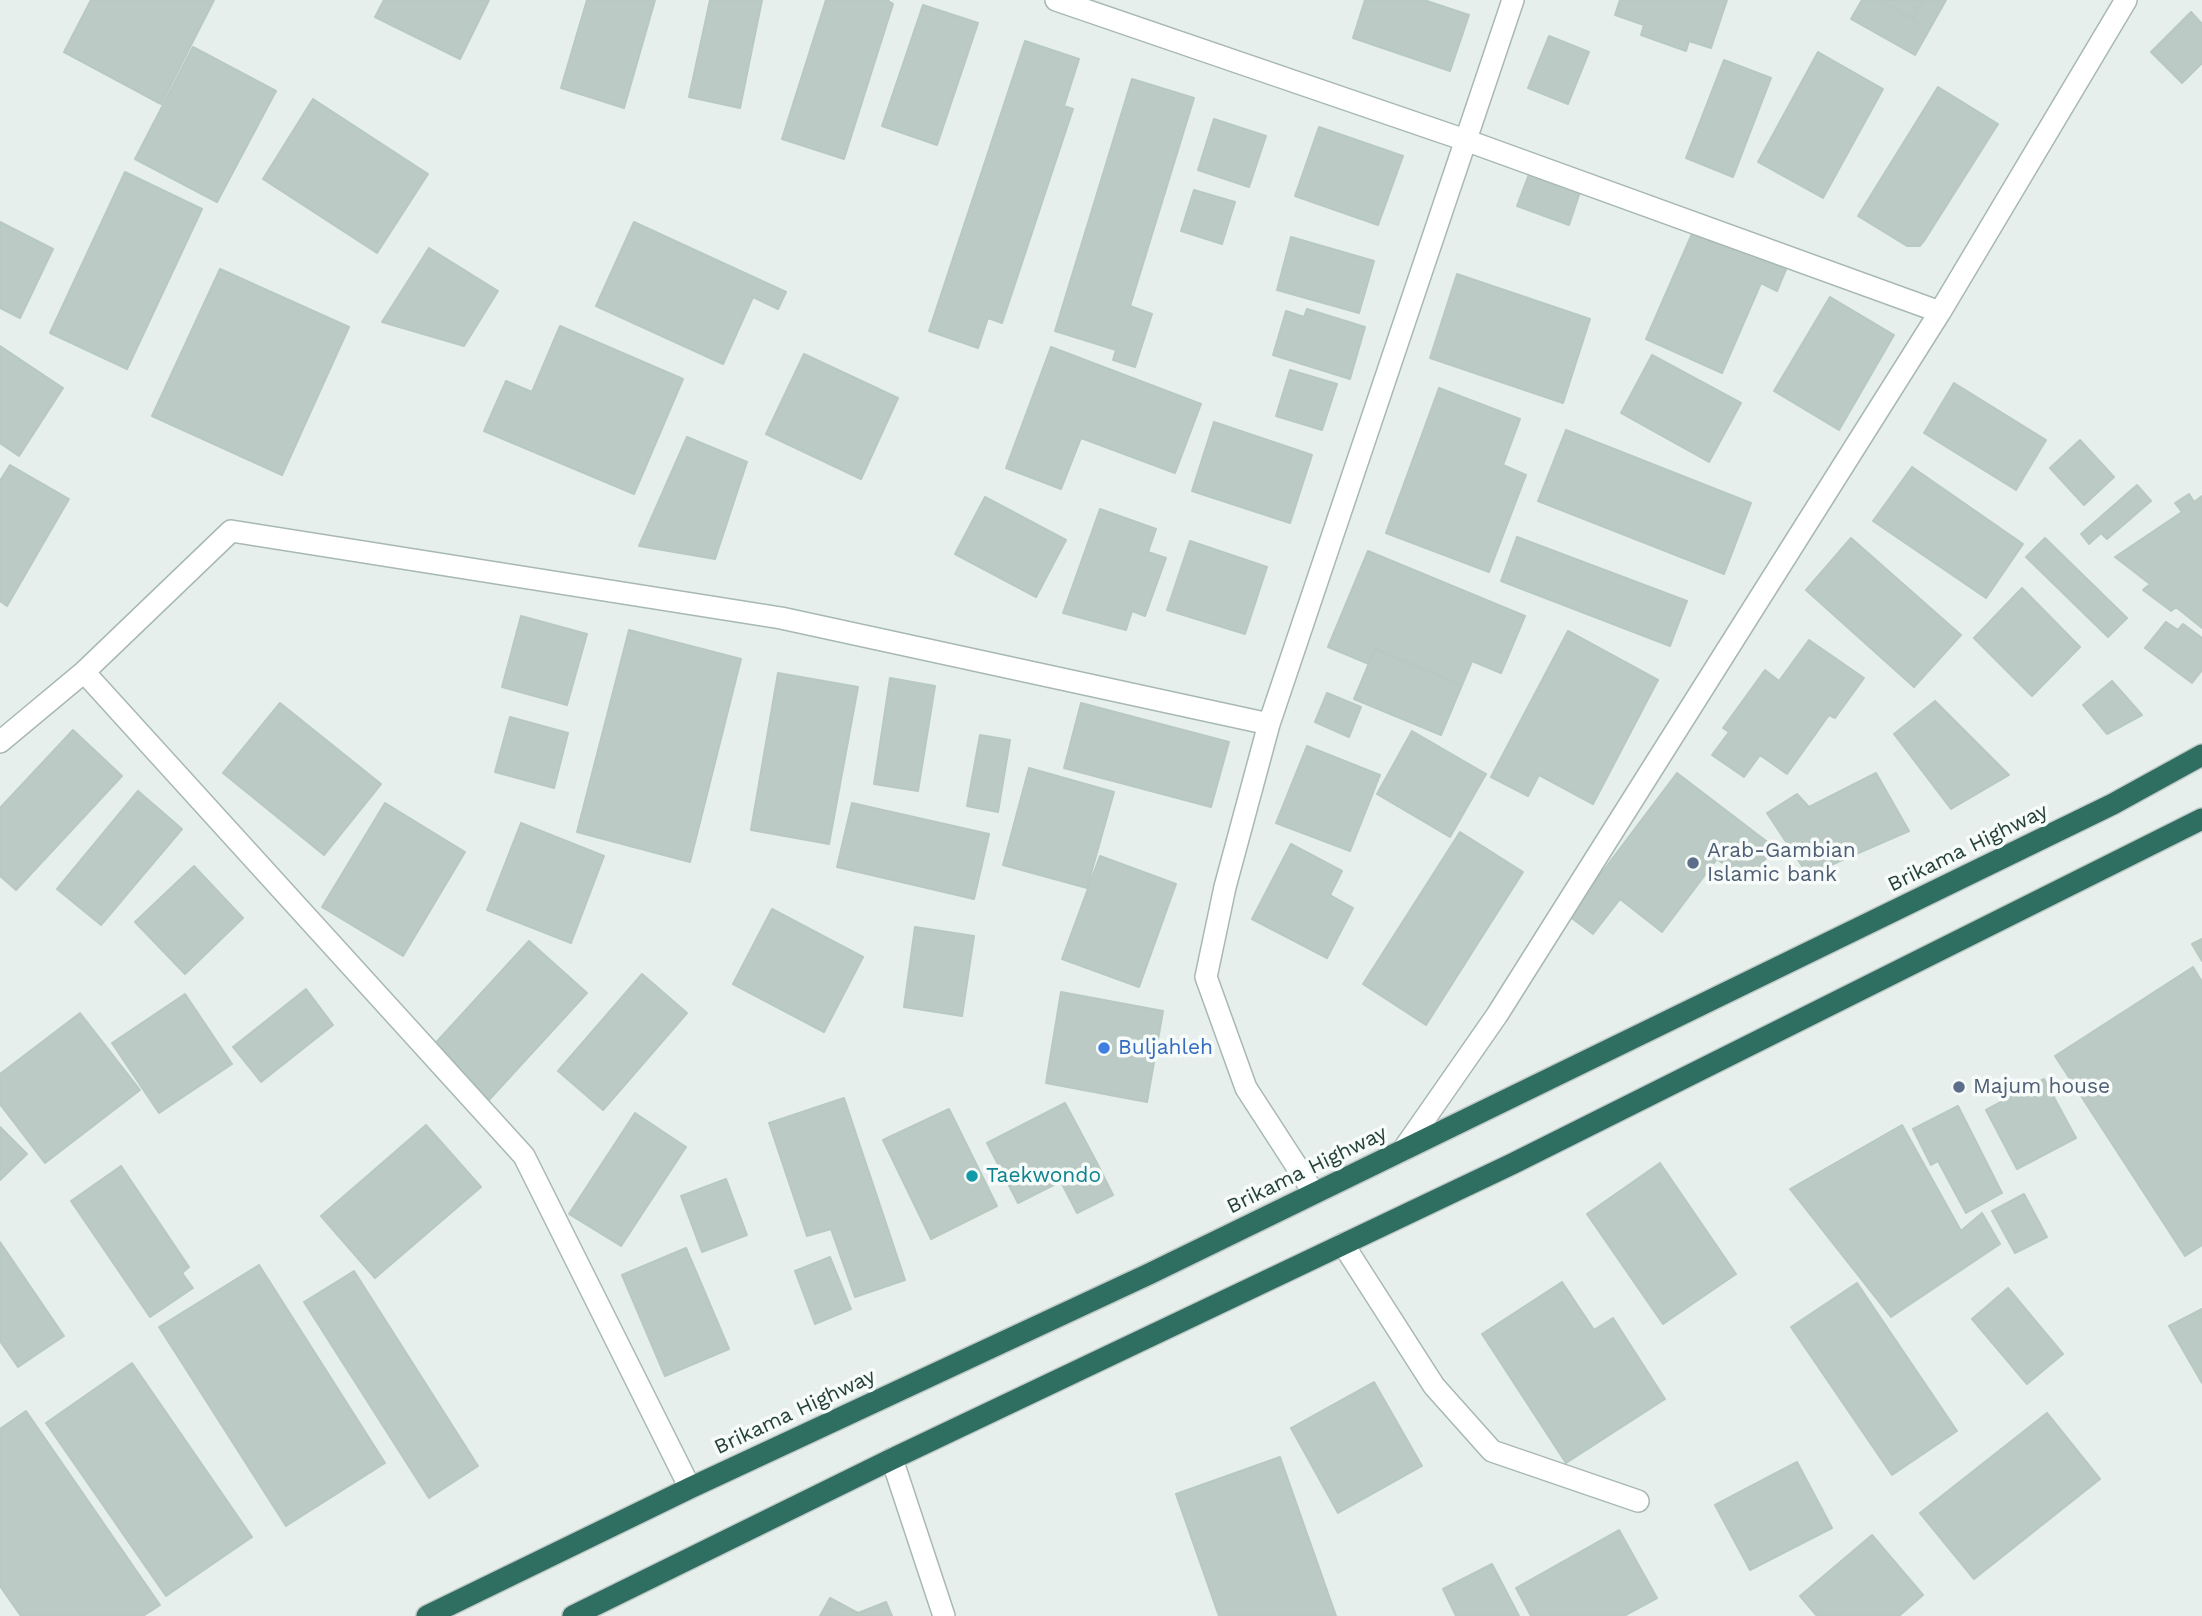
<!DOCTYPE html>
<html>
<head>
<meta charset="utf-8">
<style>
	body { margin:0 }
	canvas { display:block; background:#e6efeb }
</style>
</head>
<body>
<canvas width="2202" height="1616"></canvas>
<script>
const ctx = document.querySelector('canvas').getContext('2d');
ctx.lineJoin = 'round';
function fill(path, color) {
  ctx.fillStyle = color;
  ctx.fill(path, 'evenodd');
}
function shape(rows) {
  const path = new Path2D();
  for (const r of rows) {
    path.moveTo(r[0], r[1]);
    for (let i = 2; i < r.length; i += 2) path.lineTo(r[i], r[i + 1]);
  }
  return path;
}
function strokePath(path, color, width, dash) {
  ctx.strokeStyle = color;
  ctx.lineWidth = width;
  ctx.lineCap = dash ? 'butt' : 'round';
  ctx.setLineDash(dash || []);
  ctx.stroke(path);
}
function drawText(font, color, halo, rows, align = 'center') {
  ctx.font = font + ' "Work Sans",sans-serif';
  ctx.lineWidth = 7;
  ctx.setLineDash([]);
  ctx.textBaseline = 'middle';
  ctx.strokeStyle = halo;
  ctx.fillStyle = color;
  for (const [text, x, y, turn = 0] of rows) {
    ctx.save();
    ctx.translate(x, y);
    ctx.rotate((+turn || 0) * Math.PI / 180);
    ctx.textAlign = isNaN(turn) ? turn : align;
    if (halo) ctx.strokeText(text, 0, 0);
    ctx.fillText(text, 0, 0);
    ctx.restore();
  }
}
const building = shape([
	[91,0,214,0,161,104,64,52,91,0],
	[384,0,489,0,460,59,375,17,384,0],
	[587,0,655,0,624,108,561,88,587,0],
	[710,0,762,0,740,108,689,97,710,0],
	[826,0,887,0,893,4,844,159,782,139,826,0],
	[1365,0,1424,0,1469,15,1450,71,1353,38,1365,0],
	[1620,0,1727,0,1711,48,1689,41,1686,51,1641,35,1644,25,1615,15,1620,0],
	[1862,0,1880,0,1913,19,1923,0,1946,0,1915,55,1851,19,1862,0],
	[1880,0,1923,0,1913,19,1880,0],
	[923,5,978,23,937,145,882,126,923,5],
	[2191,12,2202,24,2202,63,2182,83,2151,52,2191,12],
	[1549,36,1589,52,1568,104,1528,88,1549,36],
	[1025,41,1079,59,1064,106,1073,109,1002,323,988,318,978,348,929,331,1025,41],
	[193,47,276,91,217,202,135,159,193,47],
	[1818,52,1883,89,1823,198,1758,162,1818,52],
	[1724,60,1771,78,1733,177,1686,158,1724,60],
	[1132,79,1194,98,1130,306,1152,314,1135,367,1113,360,1116,350,1055,331,1132,79],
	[1938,87,1998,124,1924,241,1920,246,1907,246,1858,216,1938,87],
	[313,99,428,174,377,253,263,179,313,99],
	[1214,119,1266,136,1249,187,1198,170,1214,119],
	[1319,127,1403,156,1378,225,1295,196,1319,127],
	[125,172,202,209,127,369,50,333,125,172],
	[1529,174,1580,192,1569,225,1517,206,1529,174],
	[1194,190,1235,202,1222,244,1181,231,1194,190],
	[0,222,53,249,20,318,0,308,0,222],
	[634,222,786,292,778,309,753,297,723,364,596,306,634,222],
	[1695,227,1787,267,1777,291,1761,283,1722,373,1646,339,1695,227],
	[1291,237,1374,261,1359,313,1277,290,1291,237],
	[429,248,498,291,464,346,382,322,429,248],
	[220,269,349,327,282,475,152,416,220,269],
	[1457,274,1590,319,1563,403,1430,358,1457,274],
	[1830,297,1894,335,1839,430,1774,391,1830,297],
	[1307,309,1365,327,1350,379,1273,355,1286,311,1304,317,1307,309],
	[560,326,683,379,634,494,484,431,506,381,532,392,560,326],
	[0,346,63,388,19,456,0,443,0,346],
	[1051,347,1201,404,1175,473,1081,438,1061,489,1006,468,1051,347],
	[804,354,898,398,861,479,766,434,804,354],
	[1652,355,1741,403,1709,462,1621,413,1652,355],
	[1290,370,1337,384,1322,430,1276,416,1290,370],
	[1954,383,2046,440,2016,490,1924,433,1954,383],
	[1439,388,1520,419,1503,465,1526,475,1489,572,1386,533,1439,388],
	[1214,422,1312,455,1290,523,1192,491,1214,422],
	[1566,430,1751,503,1724,574,1538,501,1566,430],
	[687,437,747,462,715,559,639,546,687,437],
	[2080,440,2114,477,2084,505,2050,468,2080,440],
	[10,465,69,499,7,606,0,601,0,481,10,465],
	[1912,467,2023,544,1986,598,1873,521,1912,467],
	[2137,485,2151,501,2107,539,2101,533,2089,544,2081,534,2137,485],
	[2189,494,2194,502,2202,496,2202,628,2176,607,2171,611,2143,590,2150,584,2115,557,2182,512,2175,503,2189,494],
	[985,497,1066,540,1036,597,955,554,985,497],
	[1100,509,1156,529,1148,552,1166,558,1145,616,1132,611,1126,630,1063,613,1100,509],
	[1517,537,1687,601,1670,646,1501,581,1517,537],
	[1851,538,1961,635,1914,687,1806,590,1851,538],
	[2045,538,2127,618,2108,637,2026,557,2045,538],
	[1190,541,1267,567,1245,634,1167,610,1190,541],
	[1368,551,1525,616,1501,673,1472,661,1462,685,1375,649,1369,664,1328,647,1368,551],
	[2022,588,2080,647,2032,696,1974,638,2022,588],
	[521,616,587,634,567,705,502,687,521,616],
	[2166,622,2178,630,2183,624,2202,638,2202,670,2192,683,2145,648,2166,622],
	[629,630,741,659,690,862,577,832,629,630],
	[1568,631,1658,680,1593,804,1539,775,1528,796,1491,777,1568,631],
	[1809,640,1864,678,1835,718,1829,715,1787,774,1760,755,1744,777,1712,755,1729,732,1723,728,1765,670,1779,681,1809,640],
	[1375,649,1462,685,1441,735,1354,699,1375,649],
	[778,673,858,687,829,844,751,830,778,673],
	[890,678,935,686,918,791,874,784,890,678],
	[2112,681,2142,715,2107,734,2083,705,2112,681],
	[1327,693,1361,707,1349,737,1315,722,1327,693],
	[1935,701,2009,775,1951,809,1894,734,1935,701],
	[280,703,381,784,324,855,223,773,280,703],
	[1081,703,1229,742,1211,807,1064,768,1081,703],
	[510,717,568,733,554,788,495,772,510,717],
	[73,730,122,776,16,890,0,876,0,808,73,730],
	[1412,731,1486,774,1450,837,1377,794,1412,731],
	[980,735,1010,740,998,812,967,806,980,735],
	[1307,746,1380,775,1350,851,1276,823,1307,746],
	[1029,768,1114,792,1087,888,1003,865,1029,768],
	[1677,773,1774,847,1748,883,1717,859,1662,932,1620,899,1593,934,1569,916,1677,773],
	[1876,773,1909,831,1808,875,1767,813,1797,794,1809,807,1876,773],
	[138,791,182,829,101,925,57,889,138,791],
	[385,803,465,852,403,956,322,907,385,803],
	[852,803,989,834,974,899,837,867,852,803],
	[521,823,604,856,571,943,487,910,521,823],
	[1460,832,1523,872,1426,1025,1363,984,1460,832],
	[1291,844,1342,871,1330,895,1353,908,1327,958,1252,919,1291,844],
	[1100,856,1176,884,1139,987,1062,959,1100,856],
	[194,866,243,918,185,974,135,922,194,866],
	[772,909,863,957,824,1032,733,984,772,909],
	[915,927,974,936,962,1016,904,1007,915,927],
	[2202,939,2202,961,2192,944,2202,939],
	[529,941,587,993,488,1101,431,1048,529,941],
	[2193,967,2202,982,2202,1245,2185,1256,2055,1056,2193,967],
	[642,974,687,1013,603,1110,558,1071,642,974],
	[306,989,333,1025,261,1082,233,1047,306,989],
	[1061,992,1163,1011,1147,1102,1046,1083,1061,992],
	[185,994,232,1064,159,1113,112,1043,185,994],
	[80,1013,140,1090,45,1163,0,1104,0,1074,80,1013],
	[2044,1079,2076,1138,2017,1169,1986,1110,2044,1079],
	[844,1098,905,1280,855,1297,831,1229,807,1236,769,1123,844,1098],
	[1065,1103,1097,1163,1018,1203,987,1143,1065,1103],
	[1958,1106,2002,1193,1966,1213,1938,1161,1931,1165,1913,1129,1958,1106],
	[949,1109,997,1206,931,1239,883,1140,949,1109],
	[635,1113,686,1147,621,1246,569,1214,635,1113],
	[426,1125,481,1187,375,1278,321,1216,426,1125],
	[1902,1125,1961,1231,1982,1213,2000,1244,1891,1317,1790,1189,1902,1125],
	[0,1127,27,1154,0,1180,0,1127],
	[1097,1163,1113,1195,1077,1213,1061,1182,1097,1163],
	[1660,1163,1736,1274,1663,1324,1587,1214,1660,1163],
	[121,1166,189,1267,182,1273,193,1288,150,1317,71,1201,121,1166],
	[726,1179,747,1235,702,1252,681,1196,726,1179],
	[2024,1194,2047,1237,2015,1253,1992,1211,2024,1194],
	[0,1242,64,1336,18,1367,0,1341,0,1242],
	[686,1248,729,1349,665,1376,622,1275,686,1248],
	[830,1257,851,1309,815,1324,795,1271,830,1257],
	[259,1265,385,1463,286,1526,159,1327,259,1265],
	[354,1271,478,1466,429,1498,304,1302,354,1271],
	[1562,1282,1594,1330,1613,1318,1665,1399,1566,1463,1482,1334,1562,1282],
	[1857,1283,1957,1431,1892,1475,1791,1327,1857,1283],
	[2008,1288,2063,1354,2027,1384,1972,1319,2008,1288],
	[2202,1309,2202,1383,2169,1326,2202,1309],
	[132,1363,252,1537,166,1596,46,1423,132,1363],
	[1374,1382,1422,1466,1338,1513,1291,1428,1374,1382],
	[26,1411,160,1605,143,1616,21,1616,0,1586,0,1429,26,1411],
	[2047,1413,2100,1479,1974,1579,1920,1513,2047,1413],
	[1280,1457,1336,1616,1219,1616,1176,1494,1280,1457],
	[1797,1462,1832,1528,1750,1570,1715,1505,1797,1462],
	[1619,1530,1657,1598,1624,1616,1531,1616,1516,1588,1619,1530],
	[1872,1535,1923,1595,1899,1616,1817,1616,1800,1596,1872,1535],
	[1492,1564,1519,1616,1456,1616,1443,1589,1492,1564],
	[830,1598,858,1613,886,1602,892,1616,820,1616,830,1598]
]);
fill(building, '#bbcac4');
strokePath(building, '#b8c9c2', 2);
const minor = shape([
	[1056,0,1468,141,1940,312],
	[84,672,524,1156,690,1488],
	[0,742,84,672,231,531,781,618,1269,724],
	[1403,1150,1497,1015,1940,312,2126,0],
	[1314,1193,1246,1088,1206,977,1225,887,1269,724,1513,0],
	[1343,1244,1434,1386,1492,1451,1638,1501],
	[892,1459,944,1616]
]);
const highway = shape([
	[427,1616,690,1488,1149,1274,2113,804,2202,755],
	[573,1616,892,1459,1512,1164,2202,819]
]);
strokePath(minor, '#a8b8b2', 24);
strokePath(highway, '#c2cac8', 24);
strokePath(minor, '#fff', 21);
strokePath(highway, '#2f6f62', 21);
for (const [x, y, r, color] of [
	[1693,863,7,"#5c6f8a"],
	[1104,1048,7,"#3f7fe0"],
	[1959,1087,7,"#5c6f8a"],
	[972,1176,7,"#0f9aa8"]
]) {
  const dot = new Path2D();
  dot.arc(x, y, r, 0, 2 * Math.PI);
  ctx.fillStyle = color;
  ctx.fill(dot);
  strokePath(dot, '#f7fbf9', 2.5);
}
drawText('21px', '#24423a', '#f7fbf9', [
	["Brikama Highway",1968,848,-26],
	["Brikama Highway",1307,1170,-26],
	["Brikama Highway",795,1412,-25]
]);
drawText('21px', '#4e5e75', '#f7fbf9', [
	["Arab-Gambian",1707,851],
	["Islamic bank",1707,875],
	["Majum house",1973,1087]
], 'left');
drawText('21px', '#366cbe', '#f7fbf9', [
	["Buljahleh",1118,1048]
], 'left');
drawText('21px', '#0d838f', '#f7fbf9', [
	["Taekwondo",986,1176]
], 'left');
</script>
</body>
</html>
